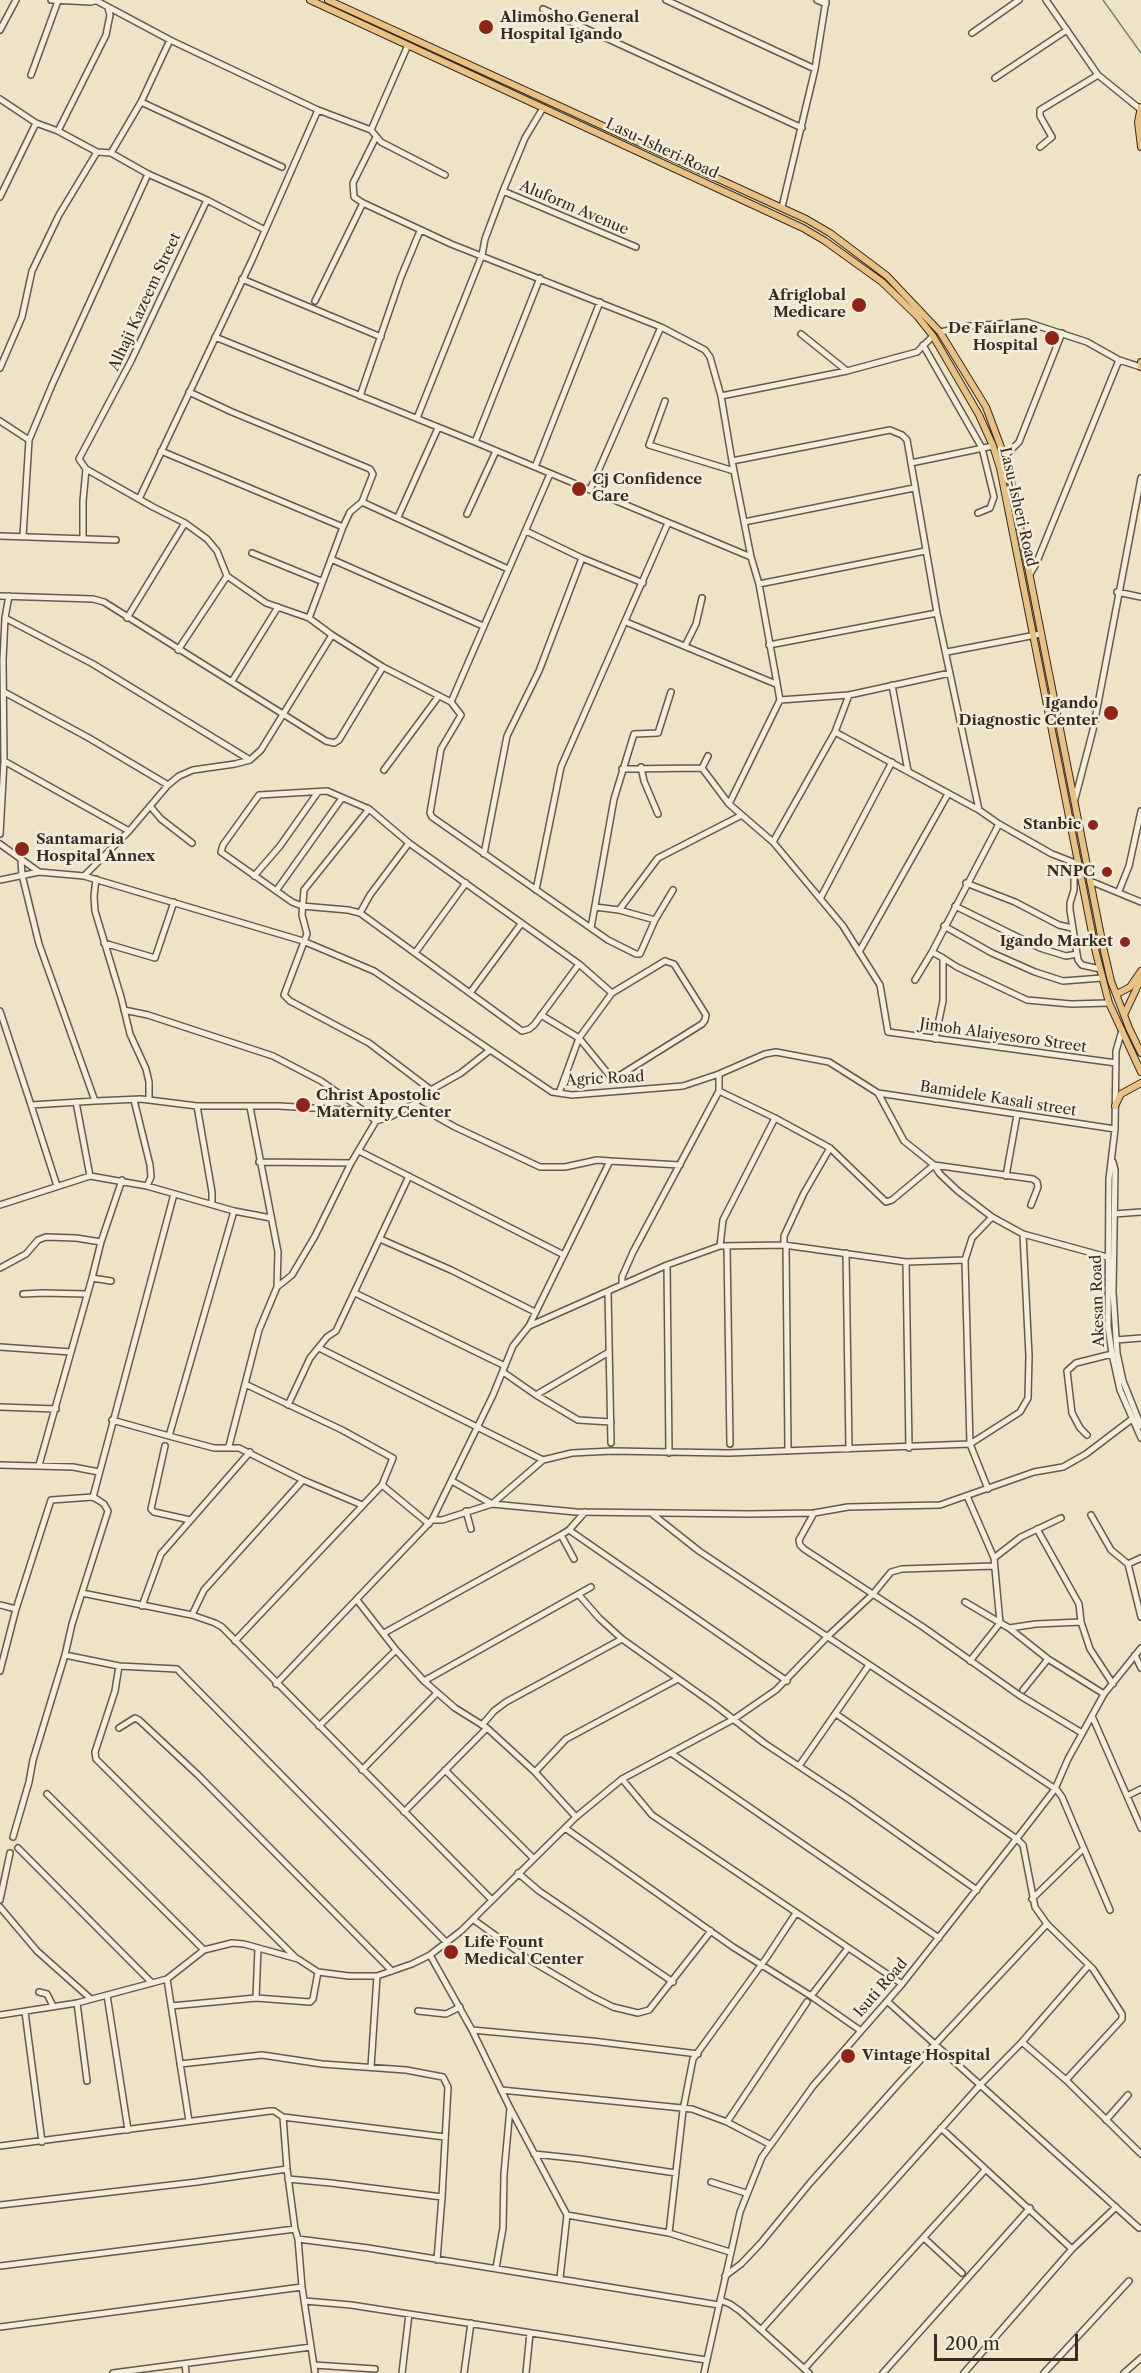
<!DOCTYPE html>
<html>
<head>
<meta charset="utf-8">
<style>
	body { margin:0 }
	#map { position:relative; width:1141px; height:2373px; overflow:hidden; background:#eee3c7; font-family:"Libre Caslon Text",serif }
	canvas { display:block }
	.scale { position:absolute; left:934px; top:2334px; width:144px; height:27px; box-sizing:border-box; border:3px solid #362c21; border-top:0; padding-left:8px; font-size:18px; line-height:21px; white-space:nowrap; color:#362c21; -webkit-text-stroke:4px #f4eddb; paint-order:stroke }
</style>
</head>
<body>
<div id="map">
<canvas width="1141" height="2373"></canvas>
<div class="scale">200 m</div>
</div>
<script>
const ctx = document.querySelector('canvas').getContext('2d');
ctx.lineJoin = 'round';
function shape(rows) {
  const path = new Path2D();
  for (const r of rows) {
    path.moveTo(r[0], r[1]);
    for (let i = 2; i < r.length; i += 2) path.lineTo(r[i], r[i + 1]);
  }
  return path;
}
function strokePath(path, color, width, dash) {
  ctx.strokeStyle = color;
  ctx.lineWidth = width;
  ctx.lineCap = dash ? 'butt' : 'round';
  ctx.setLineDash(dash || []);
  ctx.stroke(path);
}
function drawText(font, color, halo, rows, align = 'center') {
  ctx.font = font + ' "Libre Caslon Text",serif';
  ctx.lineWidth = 5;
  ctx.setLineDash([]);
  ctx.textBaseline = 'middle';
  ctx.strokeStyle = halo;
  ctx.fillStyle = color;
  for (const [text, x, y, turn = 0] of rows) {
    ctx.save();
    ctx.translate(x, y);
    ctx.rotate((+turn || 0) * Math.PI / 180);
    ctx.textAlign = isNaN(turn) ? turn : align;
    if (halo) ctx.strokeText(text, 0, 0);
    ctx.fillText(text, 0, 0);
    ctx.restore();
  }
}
strokePath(shape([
	[1103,0,1141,53]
]), '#718479', 1.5);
const minor = shape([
	[51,0,91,2,98,0],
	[666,0,815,69],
	[817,0,826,4],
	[1046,0,1098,75,1140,109],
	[97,1,170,40,318,110,371,130,381,142,445,175],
	[543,9,802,128],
	[0,30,16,0],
	[972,33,1019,0],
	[31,75,58,1],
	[995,78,1067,30],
	[0,99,36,123,58,131,97,152,111,153,148,174,207,200],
	[141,102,282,167],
	[371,130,408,45],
	[58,131,106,35,110,15,108,8],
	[376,137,353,183,354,197,363,203,451,244,661,327,705,350,710,357,721,396,732,461,751,557,759,584,780,700,729,804],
	[1040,147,1052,137,1040,116,1040,110,1098,75],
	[111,153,141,102,170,40],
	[503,191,636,247],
	[0,197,36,123],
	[782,207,815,69,826,0],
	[265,230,207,200,131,361,79,459,86,469,153,507,185,523,207,539,217,551,227,576,266,603,309,618],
	[242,279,381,337],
	[315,301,363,203],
	[940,332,970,326,1026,322,1087,342,1119,360,1141,367],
	[801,334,847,371],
	[215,337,475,442,751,557],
	[923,345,982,448,994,497,990,508,978,513],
	[0,368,22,317,32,271,59,215,97,152],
	[189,392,232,412,370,469,373,474,362,502,508,569],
	[360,396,401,277,420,231],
	[721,396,847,371,917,352,933,336],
	[665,401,649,445,734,471],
	[417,418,482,255,485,239,503,191,525,138,543,108],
	[0,421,29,440],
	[475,442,540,278],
	[161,451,343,527],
	[1005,456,1019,442,1062,333],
	[732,461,890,430,902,435,907,440,937,613,979,810],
	[911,463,993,446],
	[535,467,600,302],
	[590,490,661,327],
	[139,499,252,260,318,110],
	[467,514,496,451],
	[398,517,438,428],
	[744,522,914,488],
	[526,531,582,558,643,583],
	[0,536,116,540],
	[23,536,29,440,52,385,148,174],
	[83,538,83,501,86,469],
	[252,553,321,581],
	[331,559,483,626],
	[1030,574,1036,564,1119,360],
	[759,584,925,551],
	[1117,592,1141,597],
	[0,596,93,599,104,602,326,741,334,743,339,740,383,667],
	[5,618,93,664,250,760],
	[127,618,185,523],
	[626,622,776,684],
	[332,635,383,667,451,702,461,715,441,749,430,813,432,817,608,940,636,954,640,954,655,920,673,890],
	[769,645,937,613],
	[685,646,696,624,702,598],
	[178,650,227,576],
	[947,652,1041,634],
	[232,681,278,607],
	[892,685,908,771],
	[4,692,89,738,168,785],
	[780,700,849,695,950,673],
	[451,702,550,474],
	[835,732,979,810,999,824,1052,854,1078,864],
	[4,761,129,831],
	[641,767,644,781,658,814],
	[702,768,708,756],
	[622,769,702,768,729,804,773,842,843,926,880,985,888,1032,1116,1063],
	[384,770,438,697],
	[1075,799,1093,730,1141,478],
	[150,806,161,819,192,843],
	[369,809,304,890,302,915,307,934,284,995,290,1001,369,1043,431,1090],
	[0,834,4,761,3,660,5,618,9,596],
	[773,842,835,732,849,695],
	[0,844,39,872],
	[484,854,507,736,539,671,582,558],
	[21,860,22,875,39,944,95,1101,141,1099,197,1106,279,1106,364,1111,376,1121],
	[1074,864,1074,890,1070,903,1070,910,1078,960,1082,965,1100,969],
	[84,876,129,831,168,785,179,776,193,770,235,764,250,760,261,750,332,635,309,618,343,527,350,512,362,502],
	[254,876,280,846,318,792],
	[96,879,94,896,95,911,121,997,130,1034,146,1069,149,1082,149,1100],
	[0,880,39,872,84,876,303,941,374,971,552,1092,572,1095,683,1086,719,1074,765,1054,776,1052,829,1062,878,1093,904,1141,934,1165,940,1174,958,1191,992,1217,1023,1234,1107,1257],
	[1090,881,1141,902],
	[966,883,1015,902,1059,925,1072,928],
	[536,890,561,767,668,523],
	[276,891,342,798],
	[1119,891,1129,866,1141,811],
	[821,897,892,762],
	[955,906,1040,948,1066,956,1077,954],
	[595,907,619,910,655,920],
	[619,910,658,858,740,816],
	[360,913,370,895,409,843],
	[944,926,992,953,1035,972,1063,981,1102,978],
	[591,928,614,799,634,734,658,733,671,692],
	[104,943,155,958,174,902],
	[859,952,948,794],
	[415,953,466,883],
	[943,958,957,967,1027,1000,1071,1004,1109,1003],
	[665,961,674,964,706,1015,705,1020,702,1024,622,1074,614,1077,610,1076,579,1038,612,993,665,961],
	[579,964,534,1025,529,1029,522,1031,360,913,348,910,302,906,292,902,221,852,223,845,259,795,327,791,369,809,409,843,579,964,612,993],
	[915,980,932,952],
	[470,993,521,924],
	[124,1010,148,1015,273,1056,321,1081,364,1111],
	[0,1011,31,1105,95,1101],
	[541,1015,579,1038,559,1093],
	[1122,1030,1116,1051,1115,1129,1109,1179,1108,1326,1112,1354,1120,1390,1141,1438],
	[935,1039,943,1001,943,958,932,952,999,824],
	[719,1091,775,1118,830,1148,886,1202,892,1200,934,1165,1033,1179,1037,1182,1038,1187,1031,1205],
	[878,1093,1115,1129],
	[134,1100,150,1165,151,1177,147,1186],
	[76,1102,90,1176],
	[414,1104,455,1127,540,1167,565,1167,597,1160,610,1161],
	[31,1105,57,1186],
	[197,1106,212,1192,212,1204],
	[359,1151,564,1255],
	[259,1162,351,1163],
	[1113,1162,1115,1170,1113,1292,1117,1353,1123,1381,1141,1426],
	[1006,1176,1017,1115],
	[0,1205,90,1176,147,1186,234,1211,271,1218],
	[1114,1214,1141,1212],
	[380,1239,451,1270,535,1312],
	[784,1245,784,1236,804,1193,830,1148],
	[786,1245,788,1451],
	[720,1246,723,1220,775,1118],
	[727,1246,730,1444],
	[846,1253,849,1449],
	[965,1260,970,1444,988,1489],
	[906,1262,909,1448],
	[667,1265,669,1453],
	[0,1268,26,1254,38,1240,46,1237,76,1238,101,1242],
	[111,1281,92,1278,101,1242,122,1180],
	[622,1285,622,1277,633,1252,719,1091,719,1074],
	[277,1287,292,1275,315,1236,351,1163,376,1121,390,1117,414,1104,431,1090,461,1073,490,1050],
	[608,1292,611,1443],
	[355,1293,505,1366],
	[23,1294,42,1293,87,1294],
	[529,1326,667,1265,720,1246,784,1245,906,1262,965,1260,972,1238,992,1217],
	[1116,1340,1141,1338],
	[0,1347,71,1352],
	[319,1348,543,1460],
	[609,1352,536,1395,578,1420,611,1422],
	[503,1372,536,1395],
	[288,1405,310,1358,327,1337,336,1331,409,1176],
	[0,1407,56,1409],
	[112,1420,169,1436,234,1211],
	[1087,1435,1080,1428,1072,1413,1067,1371,1076,1363,1112,1354],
	[169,1436,214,1448,239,1448,303,1480,362,1505],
	[165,1446,151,1509,154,1512,190,1520],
	[229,1446,259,1330,277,1287,278,1252,250,1107],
	[0,1465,73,1467,99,1472],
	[39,1465,92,1278],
	[452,1481,492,1504,543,1460,572,1453,612,1451,729,1453,970,1444,1020,1412,1028,1398,1029,1356,1023,1234],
	[382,1485,429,1524],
	[967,1496,994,1558,1000,1623,970,1661],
	[93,1497,174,1194],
	[466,1511,471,1529],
	[651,1513,699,1551,1057,1790,1062,1797,1110,1910],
	[814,1513,799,1540,800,1545,804,1549,923,1627,1019,1695,1082,1733],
	[1091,1515,1111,1550,1128,1564,1141,1617],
	[432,1520,442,1520,492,1504,576,1512,750,1514,814,1513,848,1507,940,1505,1034,1472,1063,1467,1086,1454,1132,1419],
	[1037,1529,1079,1604,1081,1622,1090,1649,1113,1684],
	[569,1530,787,1681],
	[561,1535,574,1559],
	[994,1558,1021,1537,1061,1518],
	[1128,1564,1141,1558],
	[82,1593,192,1615,215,1623,222,1627,492,1900],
	[579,1595,599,1618,622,1639,715,1705,764,1743,850,1800,977,1890],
	[357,1600,396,1650,424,1681,455,1708,487,1728,535,1772,576,1817],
	[965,1602,1009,1628,1048,1659,1104,1694],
	[0,1605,16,1609],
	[142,1606,161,1554,250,1452],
	[192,1615,204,1590,303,1480],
	[1009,1628,1036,1624,1081,1622],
	[384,1633,561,1535,569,1530,585,1512],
	[235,1641,382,1485,393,1458,342,1430,245,1384],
	[65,1655,119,1666,177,1669,446,1942],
	[1135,1655,1141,1668],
	[119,1666,115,1691,95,1752,96,1759,296,1958],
	[0,1671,16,1609,51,1500,93,1497,98,1500,104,1504,108,1511,72,1624,65,1655,33,1760,29,1782,13,1837],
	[424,1681,591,1587],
	[276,1684,432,1520,493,1395,513,1346,529,1326,610,1161,680,1165],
	[1023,1690,1048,1659],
	[836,1714,1017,1839,1023,1845,1035,1907,1047,1924,1093,1969,1122,2014,1122,2019,1066,2080],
	[1092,1716,1141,1828],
	[482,1725,494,1711,506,1702,622,1639],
	[319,1726,396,1650],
	[119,1728,135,1718,139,1720,198,1775,392,1971],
	[671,1753,939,1938],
	[799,1766,869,1665],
	[362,1770,437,1693],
	[445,1770,533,1858],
	[535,1772,566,1739,678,1679],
	[622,1779,652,1815,902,1984],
	[47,1794,204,1950],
	[1127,1796,1141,1789],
	[404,1812,487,1728],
	[565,1828,733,1947,811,1996,861,2031],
	[18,1848,152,1983],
	[518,1873,539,1891,673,1982],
	[1032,1899,1081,1851],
	[0,1900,10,1853],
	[0,1907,37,1951,91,1999],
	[474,1920,528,1959,591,1996,613,2007,638,2013,649,2010,711,1931],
	[430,1955,472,2030,510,2108,567,2215,560,2278],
	[167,1979,189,2121],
	[39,1992,47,1994,53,2006],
	[107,1995,128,2130],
	[811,1996,848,1948],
	[256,1998,258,1948],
	[887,2001,1139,2228],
	[77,2003,87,2081],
	[171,2006,256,1998,310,2002,313,1999,318,1972],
	[418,2011,446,2014,460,2007],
	[25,2012,42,2142],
	[0,2015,77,2003,167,1979,204,1950,232,1943,244,1944,298,1959,318,1972,349,1976,377,1976,412,1964,430,1955,461,1931,576,1817,622,1779,734,1719,776,1690,828,1636,873,1594,891,1572,902,1569,994,1566],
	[472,2030,592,2041,698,2054],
	[1022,2042,1066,2080,1141,2154],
	[180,2064,262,2055,322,2064,406,2070,443,2077,448,2087,442,2197,437,2260],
	[371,2067,377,1976],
	[501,2090,692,2109,727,2122,769,2144],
	[283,2117,287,2169,295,2229,298,2239,302,2287,315,2373],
	[1106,2120,1128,2095],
	[727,2122,807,2002],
	[941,2128,1072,2249],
	[0,2146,270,2111,274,2111,283,2117,445,2137],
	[534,2154,581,2159,676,2173],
	[288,2179,331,2183,442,2197],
	[711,2182,746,2193],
	[0,2205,197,2182,287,2169],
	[567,2215,669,2233,730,2252],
	[669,2233,683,2110,693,2059,767,1957,796,1913],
	[924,2238,962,2273],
	[298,2239,368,2248,719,2305],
	[0,2266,295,2229],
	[496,2268,503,2228,504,2174,510,2108],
	[725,2276,741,2264,760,2244,810,2183,900,2082,1047,1924],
	[720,2300,730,2304,740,2311,809,2373],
	[305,2301,351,2305,706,2360],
	[0,2327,302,2287],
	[761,2330,981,2084,1022,2042,1089,1965],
	[185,2364,186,2373],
	[314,2365,375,2369],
	[804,2369,985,2170],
	[113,2373,311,2347],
	[402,2373,409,2314],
	[464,2373,471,2323],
	[526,2373,530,2333],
	[704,2373,740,2212,762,2157,813,2086,902,1984,1025,1828,1055,1789,1068,1759,1104,1694,1141,1648],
	[883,2373,1030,2208],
	[964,2373,1072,2249,1116,2207],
	[1044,2373,1129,2281],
	[1124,2373,1141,2358]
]);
const major = shape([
	[310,0,803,228,825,241,882,282,917,316,933,336,979,415,993,446,1000,468,1096,953,1109,1003,1141,1072],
	[328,0,806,219,830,233,887,276,940,332,986,407,1008,466,1104,951,1111,981,1129,1028,1141,1053],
	[1141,107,1138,122,1141,147],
	[1141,362,1141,367],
	[1117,994,1130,987,1141,971],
	[1124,1015,1141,979],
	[1115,1106,1121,1094,1141,1083]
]);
strokePath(minor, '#645a4a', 8);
strokePath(major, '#362c21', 8);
strokePath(minor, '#f4eddb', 5);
strokePath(major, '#e7c284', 6);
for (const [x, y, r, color] of [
	[486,27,8,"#8f2418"],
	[859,305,8,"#8f2418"],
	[1052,338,8,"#8f2418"],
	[579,489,8,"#8f2418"],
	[1111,713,8,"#8f2418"],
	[1093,825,6,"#8f2418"],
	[22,849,8,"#8f2418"],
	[1107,872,6,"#8f2418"],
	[1125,942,6,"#8f2418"],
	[303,1105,8,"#8f2418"],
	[451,1952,8,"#8f2418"],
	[848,2056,8,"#8f2418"]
]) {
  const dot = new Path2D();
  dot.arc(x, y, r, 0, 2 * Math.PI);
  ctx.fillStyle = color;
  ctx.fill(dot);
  strokePath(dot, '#f4eddb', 2);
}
drawText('bold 15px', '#362c21', '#f4eddb', [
	["Alimosho General",500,18],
	["Hospital Igando",500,35],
	["Afriglobal",846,296,"right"],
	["Medicare",846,313,"right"],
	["De Fairlane",1038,329,"right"],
	["Hospital",1038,346,"right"],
	["Cj Confidence",592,480],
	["Care",592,497],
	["Igando",1098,704,"right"],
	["Diagnostic Center",1098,721,"right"],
	["Stanbic",1081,825,"right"],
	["Santamaria",36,840],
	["Hospital Annex",36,857],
	["NNPC",1095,872,"right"],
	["Igando Market",1113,942,"right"],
	["Christ Apostolic",316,1096],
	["Maternity Center",316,1113],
	["Life Fount",464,1943],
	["Medical Center",464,1960],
	["Vintage Hospital",862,2056]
], 'left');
drawText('15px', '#362c21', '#f4eddb', [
	["Lasu-Isheri Road",662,149,25],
	["Aluform Avenue",574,208,23],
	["Alhaji Kazeem Street",145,302,-65],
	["Lasu-Isheri Road",1018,507,77],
	["Jimoh Alaiyesoro Street",1003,1036,8],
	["Agric Road",605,1079,-3],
	["Bamidele Kasali street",998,1099,9],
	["Akesan Road",1098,1301,-92],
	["Isuti Road",881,1988,-49]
]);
</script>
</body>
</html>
